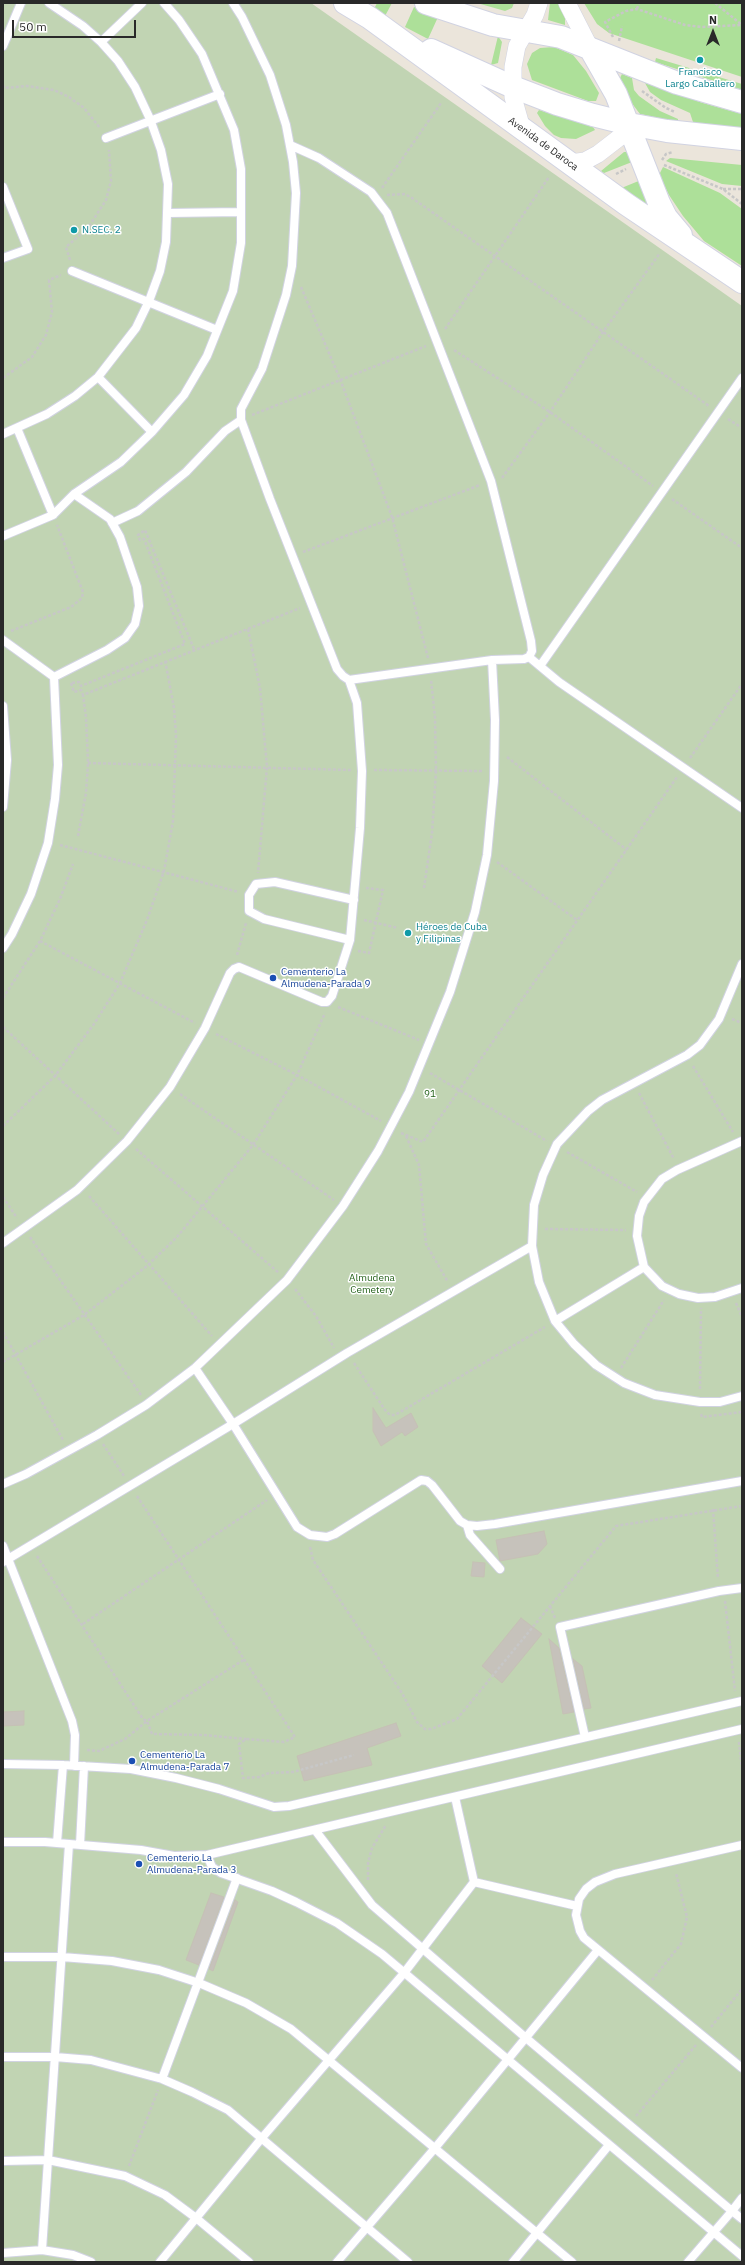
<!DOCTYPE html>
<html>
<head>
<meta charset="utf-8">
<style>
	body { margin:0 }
	#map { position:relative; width:745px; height:2265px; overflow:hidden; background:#ebe5db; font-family:"IBM Plex Sans",sans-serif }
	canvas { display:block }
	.frame { position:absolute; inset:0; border:4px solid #292929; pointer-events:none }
	.north { position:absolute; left:693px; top:12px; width:40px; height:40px; -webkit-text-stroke:3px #fff; paint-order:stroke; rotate:0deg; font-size:11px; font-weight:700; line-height:16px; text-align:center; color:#292929 }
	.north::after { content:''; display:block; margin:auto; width:14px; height:18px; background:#292929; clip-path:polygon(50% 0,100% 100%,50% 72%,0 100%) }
	.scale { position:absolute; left:12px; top:20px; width:124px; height:18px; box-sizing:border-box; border:2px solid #292929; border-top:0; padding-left:5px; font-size:12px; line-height:14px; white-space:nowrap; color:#292929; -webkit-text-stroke:3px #fff; paint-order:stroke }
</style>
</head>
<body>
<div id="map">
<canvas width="745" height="2265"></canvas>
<div class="frame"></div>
<div class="north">N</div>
<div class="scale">50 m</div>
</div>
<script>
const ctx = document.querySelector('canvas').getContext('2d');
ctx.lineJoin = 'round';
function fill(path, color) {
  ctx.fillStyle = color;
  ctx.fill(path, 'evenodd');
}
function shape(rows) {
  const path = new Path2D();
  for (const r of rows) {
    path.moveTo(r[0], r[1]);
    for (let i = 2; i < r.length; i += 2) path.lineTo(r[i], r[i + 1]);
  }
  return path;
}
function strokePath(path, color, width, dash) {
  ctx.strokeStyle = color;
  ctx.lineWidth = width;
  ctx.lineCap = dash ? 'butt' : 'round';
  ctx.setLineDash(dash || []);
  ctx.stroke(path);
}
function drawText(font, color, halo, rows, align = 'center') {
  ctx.font = font + ' "IBM Plex Sans",sans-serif';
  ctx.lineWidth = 3;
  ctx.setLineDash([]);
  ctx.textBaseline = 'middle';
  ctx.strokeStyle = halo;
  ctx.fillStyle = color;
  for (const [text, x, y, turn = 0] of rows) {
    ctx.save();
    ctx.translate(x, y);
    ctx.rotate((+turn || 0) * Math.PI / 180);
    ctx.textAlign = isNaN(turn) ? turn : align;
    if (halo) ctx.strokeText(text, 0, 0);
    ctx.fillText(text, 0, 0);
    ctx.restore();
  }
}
fill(shape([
	[377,3,392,3,385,16,374,9],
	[477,3,514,3,512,8,505,11],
	[550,3,558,3,565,18,565,25,548,20],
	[584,3,742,3,742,77,609,33,597,24],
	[414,7,438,17,428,39,405,27],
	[498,36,502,42,498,63,491,65],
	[554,47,573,55,586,71,599,93,596,101,588,101,532,80,527,64,532,53,540,48],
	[656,58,742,84,742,90,655,62],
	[622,74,632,78,634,90,639,96,660,111,678,119,678,122,640,114,631,102,620,78],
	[645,83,703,103,742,114,742,133,694,125,690,113,661,100,650,92],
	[539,110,593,127,595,130,576,139,561,138,554,135,545,126,537,113],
	[624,152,627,152,632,162,604,173,601,171],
	[670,158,742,165,742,186,722,184,666,161],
	[663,167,720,193,742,209,742,266,704,241,683,216,669,195,659,175],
	[641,180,652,210,619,189]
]), '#ade099');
fill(shape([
	[3,3,311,3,742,306,742,2262,3,2262]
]), '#c1d4b3');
const building = shape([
	[373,1408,386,1428,411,1413,418,1427,405,1436,402,1432,381,1446,373,1431,373,1408],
	[544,1531,547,1544,538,1554,500,1561,496,1540,544,1531],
	[473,1562,485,1563,484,1577,471,1576,473,1562],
	[521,1618,542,1634,502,1683,482,1666,521,1618],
	[549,1639,559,1648,574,1712,563,1714,549,1639],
	[573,1659,582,1666,591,1708,584,1709,573,1659],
	[24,1711,24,1725,3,1726,3,1712,24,1711],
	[396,1723,401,1736,367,1748,372,1765,304,1781,297,1756,396,1723],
	[211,1893,224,1897,199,1965,186,1960,211,1893],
	[235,1900,238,1902,213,1971,209,1969,235,1900]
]);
fill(building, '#c6c2bb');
strokePath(building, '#c6c1b5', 1);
const lane = shape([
	[101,42,142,3],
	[3,46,21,3],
	[106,138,220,94],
	[290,145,319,158,371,192,387,213,491,481,531,641,532,651,529,657,524,659,492,660,349,680],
	[3,187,28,249,3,258],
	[168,213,240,212],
	[72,271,217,330],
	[98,377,152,432],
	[17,428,53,515],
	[3,434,47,414,75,396,98,377,136,328,149,301,160,271,166,242,168,184,161,150,150,119,135,87,118,61,101,42,83,26,49,3],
	[112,523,138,511,186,472,225,431,241,420],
	[3,536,53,515,74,494,121,462,152,432,184,395,207,356,233,291,241,243,241,169,234,130,202,54,179,20,164,3],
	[3,640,54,677],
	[529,657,559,682,742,808],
	[540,666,742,378],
	[54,677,107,650,125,638,135,624,139,606,137,587,120,537,110,519,74,494],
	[3,706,7,760,3,807],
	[350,940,264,919,249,911,249,895,256,884,275,882,354,900],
	[3,948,12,934,31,894,48,843,55,799,58,765,54,677],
	[742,964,719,1019,700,1045,687,1055,602,1100,588,1111,557,1144,543,1175,534,1205,532,1246,539,1282,555,1321,574,1344,596,1365,624,1383,655,1395,700,1402,720,1402,742,1396],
	[742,1141,677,1170,662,1179,644,1202,639,1216,637,1236,644,1267,662,1286,679,1294,698,1298,715,1297,742,1288],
	[3,1243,77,1190,127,1141,170,1087,205,1028,230,973,234,969,239,967,322,1002,327,1002,332,996,350,940,360,828,362,771,357,703,349,680,343,676,337,669,270,499,241,420,241,409,262,369,286,295,292,266,296,193,293,162,286,125,270,75,242,17,233,3],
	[555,1321,644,1267],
	[195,1368,233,1424,297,1527,310,1535,327,1537,335,1534,421,1480,427,1481,432,1485,460,1521,467,1525,477,1526,495,1524,742,1481],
	[3,1484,26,1474,97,1435,146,1405,195,1368,287,1280,343,1206,378,1151,409,1092,450,992,475,912,487,855,494,781,495,720,492,660],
	[467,1525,470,1535,500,1569],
	[3,1546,72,1721,75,1735,74,1766],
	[3,1562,233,1424,347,1353,532,1246],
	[585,1737,560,1627,719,1591,742,1588],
	[3,1764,63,1765,131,1769,176,1778,219,1789,274,1807,289,1806,742,1701],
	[455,1797,474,1882,577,1906],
	[315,1830,372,1905,526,2038,732,2211,688,2262],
	[3,1842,45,1842,141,1850,174,1856,207,1855,742,1729],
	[57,1843,63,1765],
	[80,1845,84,1766],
	[742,1845,615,1874,595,1882,586,1889,579,1899,576,1915,580,1931,584,1938,742,2068],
	[207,1855,212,1867,221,1873,272,1891,296,1902,337,1923,382,1954,742,2256],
	[3,1957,62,1957,112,1961,159,1970,199,1983,246,2003,291,2029,572,2262],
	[3,2057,55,2057,91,2060,162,2079,192,2092,228,2110,408,2262],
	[162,2079,237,1878],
	[3,2161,48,2160,125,2176,165,2195,196,2218,249,2262],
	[742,2198,732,2211,742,2219],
	[42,2250,69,1844],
	[3,2253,42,2250,73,2255,91,2262],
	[160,2262,261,2139,404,1973,474,1882],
	[337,2262,435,2148,598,1950],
	[513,2262,609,2145]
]);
const street = shape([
	[567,3,591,50],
	[522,129,513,97,513,67,517,46,535,15,539,3],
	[570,163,585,161,598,154,620,137,629,124]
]);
const secondary = shape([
	[345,3,370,18,626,204,742,282],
	[426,3,493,25,561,37,677,83,742,102],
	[431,50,513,87,557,104,593,115,629,124,667,131,742,139],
	[591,50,616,94,659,203,666,217,681,235]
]);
strokePath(lane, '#d1d3e2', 10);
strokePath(street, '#d1d3e2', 18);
strokePath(secondary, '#d1d3e2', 24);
strokePath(shape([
	[715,3,742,25],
	[637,9,639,3],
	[613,37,605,22,626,11,637,9,685,25,702,27,742,25],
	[619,41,622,26],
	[3,85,4,88,27,86,54,90,69,97,84,108,100,128],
	[642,91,666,108,675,112],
	[662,160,666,154,673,152],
	[664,165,723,189,742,204],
	[616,174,626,169],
	[382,188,441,103],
	[723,189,742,189],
	[387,195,405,194,412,198,709,406],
	[70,260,66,247,88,228,106,200,111,181,109,150],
	[301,287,340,379,392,517,428,658],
	[445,329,549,177],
	[454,350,550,412,653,486],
	[3,378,32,357,46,335,52,312,49,280,61,275],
	[252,415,426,346],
	[728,419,742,428],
	[502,478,550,412,603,332,660,253],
	[672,499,742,548],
	[303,552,480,485],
	[248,629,260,688,267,767,258,873],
	[11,631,71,607,82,598,83,592,57,525],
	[71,683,74,692,81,690,83,695,300,608],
	[72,683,79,682,81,686,185,644,144,539,140,540,138,535,145,530,194,649],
	[507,757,627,850],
	[690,758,742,684],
	[88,763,351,770],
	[374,770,483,771],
	[78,836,86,793,88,763,86,717,83,695],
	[60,845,239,892],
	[497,862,577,920],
	[424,888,432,833,436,771,435,718,431,679],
	[364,920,398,928],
	[425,935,453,943],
	[40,941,195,1023],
	[358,951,369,953,383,890,366,888],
	[237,955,246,923],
	[3,998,40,941,60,899,73,864],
	[338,1007,419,1040],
	[732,1019,742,1023],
	[3,1027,119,1134],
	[216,1034,297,1075,381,1121],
	[693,1066,733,1132],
	[430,1073,547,1141],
	[639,1093,674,1159],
	[180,1094,334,1200],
	[3,1126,55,1076,94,1024,120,983,147,920,164,871,173,821,176,735,174,708,165,660],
	[401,1133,423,1142,677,777],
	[406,1136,419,1165,426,1244,448,1282],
	[136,1149,279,1273],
	[567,1152,637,1192],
	[89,1196,212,1336],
	[3,1197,17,1218],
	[545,1229,626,1230],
	[30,1237,141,1395],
	[295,1289,316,1316,334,1348],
	[736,1303,742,1317],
	[3,1332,63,1440],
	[3,1362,84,1315,147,1266,177,1237,253,1145,297,1075,325,1013],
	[354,1363,385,1410,390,1415,395,1415,545,1327],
	[621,1368,664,1300],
	[700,1389,701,1308],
	[701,1414,702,1417,742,1412],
	[103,1444,124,1476],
	[137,1496,295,1737,284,1742,246,1739,239,1744,243,1778,259,1777,269,1773,293,1772,354,1755],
	[713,1509,718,1579],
	[310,1547,313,1560,402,1693,417,1722,425,1729,431,1729,457,1719,616,1526,742,1506],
	[37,1556,143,1719,147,1721,245,1659],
	[725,1601,735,1691],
	[550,1606,555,1618],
	[83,1624,267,1500],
	[739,1742,742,1770],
	[87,1750,99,1751,125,1739,147,1721,152,1734,203,1735,246,1739],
	[368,1880,368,1863,372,1848,386,1825],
	[652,1980,681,1944,687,1917,676,1873],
	[711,2027,742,1989],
	[636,2116,696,2045],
	[129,2166,158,2090]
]), '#c7c7c7', 2.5, [3, 2]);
strokePath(lane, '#fff', 8);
strokePath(street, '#fff', 17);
strokePath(secondary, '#fff', 22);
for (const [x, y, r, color] of [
	[700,60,4,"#0f9aa8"],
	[74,230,4,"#0f9aa8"],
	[408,933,4,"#0f9aa8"],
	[273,978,4,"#1a4fb4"],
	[132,1761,4,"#1a4fb4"],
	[139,1864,4,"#1a4fb4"]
]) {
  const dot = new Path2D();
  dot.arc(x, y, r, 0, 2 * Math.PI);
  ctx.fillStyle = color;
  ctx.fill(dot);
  strokePath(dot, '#fff', 1.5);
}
drawText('10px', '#0d838f', '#fff', [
	["Francisco",700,72,"center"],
	["Largo Caballero",700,84,"center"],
	["N.SEC. 2",82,230],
	["Héroes de Cuba",416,927],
	["y Filipinas",416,939]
], 'left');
drawText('10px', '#292929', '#fff', [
	["Avenida de Daroca",543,144,36]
]);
drawText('10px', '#164399', '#fff', [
	["Cementerio La",281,972],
	["Almudena-Parada 9",281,984],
	["Cementerio La",140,1755],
	["Almudena-Parada 7",140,1767],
	["Cementerio La",147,1858],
	["Almudena-Parada 3",147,1870]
], 'left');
drawText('10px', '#26631c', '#fff', [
	["91",430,1094],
	["Almudena",372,1278],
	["Cemetery",372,1290]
]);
</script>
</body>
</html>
